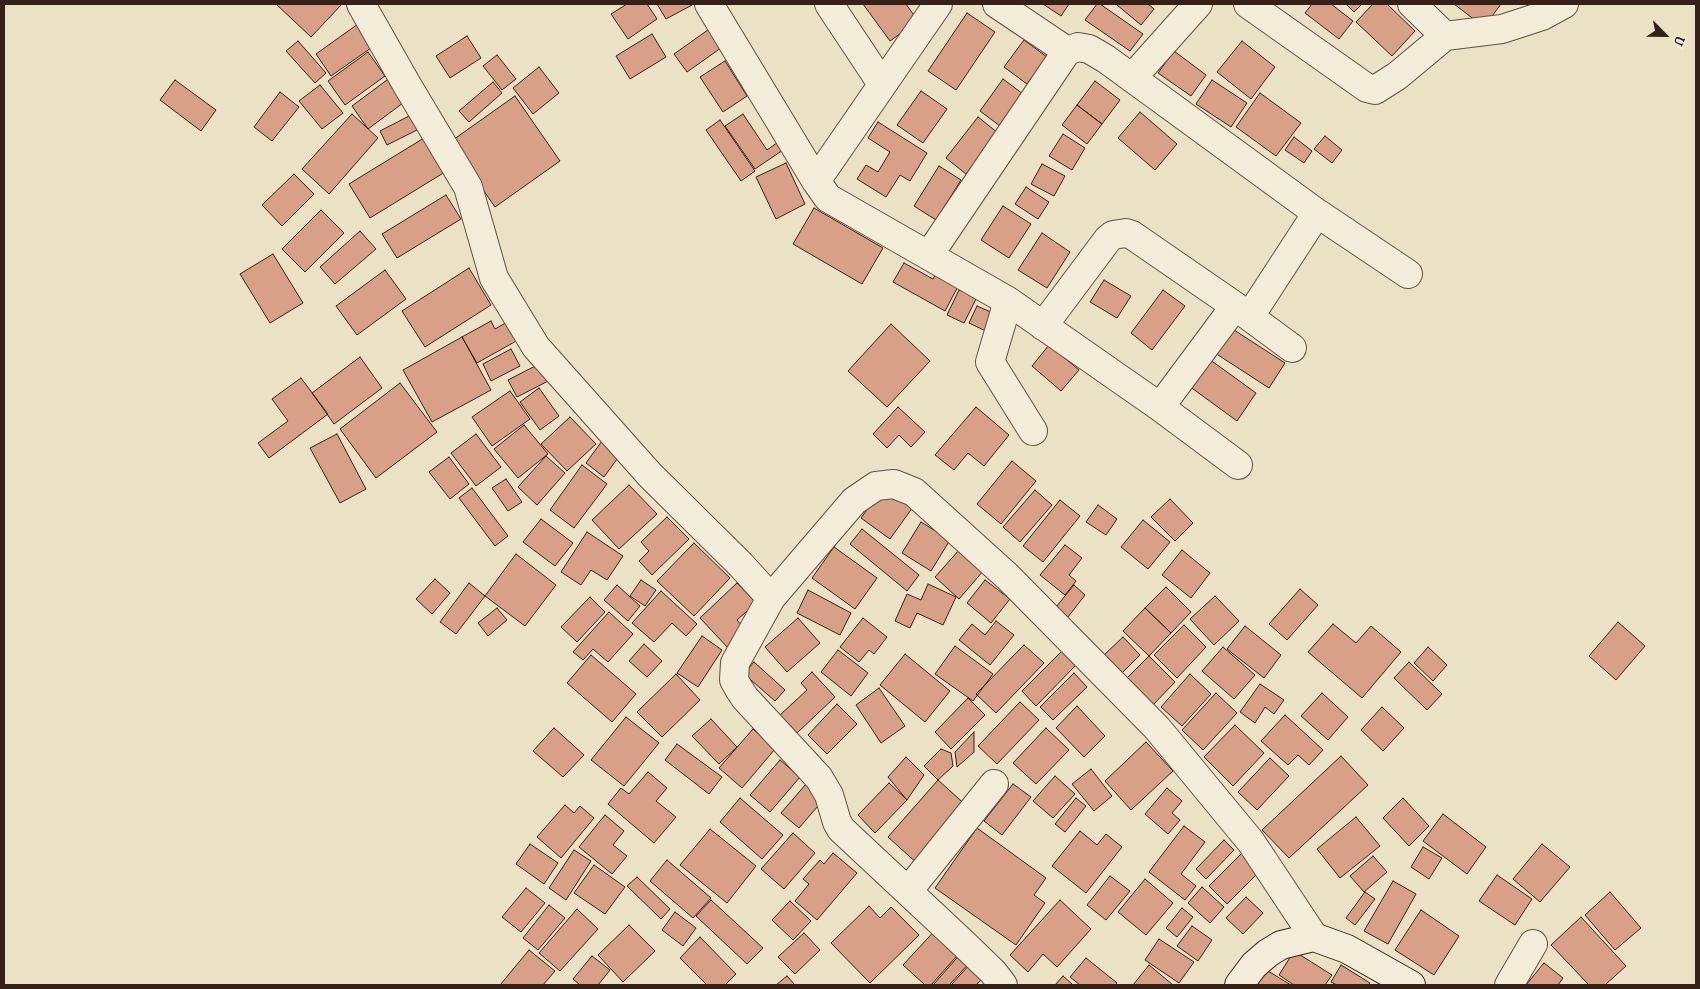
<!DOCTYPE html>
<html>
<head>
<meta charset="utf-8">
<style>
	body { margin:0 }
	#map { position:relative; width:1700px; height:989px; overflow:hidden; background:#ebe1c4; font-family:Alegreya,serif }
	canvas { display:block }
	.frame { position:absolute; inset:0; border:5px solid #352118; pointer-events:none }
	.north { position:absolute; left:1640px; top:10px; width:50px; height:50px; -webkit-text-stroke:4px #f2ecd9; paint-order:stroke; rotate:113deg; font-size:14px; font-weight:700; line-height:20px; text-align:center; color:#352118 }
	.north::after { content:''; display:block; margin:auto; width:18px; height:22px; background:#352118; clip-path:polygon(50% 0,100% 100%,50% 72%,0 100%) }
</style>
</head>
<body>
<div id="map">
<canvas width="1700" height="989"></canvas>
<div class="frame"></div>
<div class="north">U</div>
</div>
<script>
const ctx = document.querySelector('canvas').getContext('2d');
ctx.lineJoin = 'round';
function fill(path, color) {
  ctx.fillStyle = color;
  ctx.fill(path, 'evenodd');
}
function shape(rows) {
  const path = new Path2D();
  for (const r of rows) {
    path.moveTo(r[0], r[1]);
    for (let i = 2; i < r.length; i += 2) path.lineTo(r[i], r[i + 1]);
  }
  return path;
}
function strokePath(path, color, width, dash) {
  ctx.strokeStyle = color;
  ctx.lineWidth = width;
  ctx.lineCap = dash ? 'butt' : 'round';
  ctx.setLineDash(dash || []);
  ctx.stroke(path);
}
const building = shape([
	[276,4,342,4,311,37,276,4],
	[627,4,647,4,657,19,628,39,611,14,627,4],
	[657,4,691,4,692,5,666,19,657,4],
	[863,4,906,4,918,21,890,41,863,4],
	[1043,4,1069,4,1061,16,1043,4],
	[1097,4,1100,4,1143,34,1130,51,1085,20,1097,4],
	[1119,4,1148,4,1154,9,1141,25,1117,5,1119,4],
	[1312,4,1331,4,1353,21,1339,39,1305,13,1312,4],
	[1346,4,1362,4,1354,12,1346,4],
	[1373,4,1387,4,1415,31,1392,56,1356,22,1373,4],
	[1454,4,1501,4,1484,27,1454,4],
	[967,13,995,32,956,90,928,71,967,13],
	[365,19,381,41,331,76,316,54,365,19],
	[715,25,728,43,687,72,674,54,715,25],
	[652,34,666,57,630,79,616,56,652,34],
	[467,36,481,58,450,78,436,56,467,36],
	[1024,40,1047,57,1027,84,1004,67,1024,40],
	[298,41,326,73,315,83,286,51,298,41],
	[1242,41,1275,67,1251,99,1217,72,1242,41],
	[1174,51,1206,75,1191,96,1158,73,1174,51],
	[368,52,385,76,345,105,328,81,368,52],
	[497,55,516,79,502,90,483,66,497,55],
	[725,61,747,96,723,112,700,77,725,61],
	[539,67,559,93,533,114,513,88,539,67],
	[391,77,407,100,368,129,352,106,391,77],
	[1003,79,1023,94,1000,126,980,111,1003,79],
	[175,80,216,110,201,131,160,100,175,80],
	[1212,80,1247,103,1231,127,1196,104,1212,80],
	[1095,81,1120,100,1102,124,1077,105,1095,81],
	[493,82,502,93,469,122,459,111,493,82],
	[320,85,343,113,322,129,299,101,320,85],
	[921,91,947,109,923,143,897,125,921,91],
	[280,92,299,107,272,141,254,127,280,92],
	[1260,93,1301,123,1276,156,1236,127,1260,93],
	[515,96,560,161,495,207,450,142,515,96],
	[1077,105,1102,124,1087,144,1062,125,1077,105],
	[1140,112,1177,144,1155,170,1118,138,1140,112],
	[352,114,378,138,329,194,302,169,352,114],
	[743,114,767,150,781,140,786,148,755,169,725,126,743,114],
	[411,115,419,129,387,145,380,131,411,115],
	[978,117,998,133,966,174,946,158,978,117],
	[720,120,755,171,741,181,706,130,720,120],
	[878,122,927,153,910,181,900,175,886,197,857,179,866,165,878,172,890,152,868,138,878,122],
	[1063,134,1085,148,1072,170,1049,156,1063,134],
	[1325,136,1342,150,1332,163,1314,149,1325,136],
	[1294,137,1312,151,1304,163,1285,150,1294,137],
	[424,138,445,172,370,218,349,184,424,138],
	[786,163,805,204,776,219,756,177,786,163],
	[1042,164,1065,176,1054,196,1031,184,1042,164],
	[939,166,961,180,936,220,914,206,939,166],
	[294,174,314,194,282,226,262,205,294,174],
	[1026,187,1049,202,1038,219,1015,204,1026,187],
	[446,195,461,219,397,258,382,234,446,195],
	[1003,206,1031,224,1009,258,981,240,1003,206],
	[814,208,883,248,862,284,793,244,814,208],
	[321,210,344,233,305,272,282,249,321,210],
	[360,231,376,249,335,284,320,267,360,231],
	[1042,233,1070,252,1047,288,1018,270,1042,233],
	[273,254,303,303,270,323,240,274,273,254],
	[904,263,933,279,941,264,963,277,945,311,893,282,904,263],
	[469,268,491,305,425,347,402,311,469,268],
	[385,270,406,299,357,335,336,306,385,270],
	[1104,280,1131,296,1117,318,1090,302,1104,280],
	[959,290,977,297,964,323,947,315,959,290],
	[1163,290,1185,306,1152,350,1131,333,1163,290],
	[977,306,1000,316,992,334,969,323,977,306],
	[491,321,495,329,509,321,518,340,477,363,462,337,491,321],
	[891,324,930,361,887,407,848,371,891,324],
	[1231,328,1285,363,1269,388,1215,353,1231,328],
	[462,337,491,390,432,422,403,370,462,337],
	[1049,345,1079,370,1061,391,1032,366,1049,345],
	[511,349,520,366,491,381,483,364,511,349],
	[360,357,382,388,334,424,312,393,360,357],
	[1209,359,1256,393,1237,421,1189,386,1209,359],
	[545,361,554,378,517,397,508,380,545,361],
	[301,378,328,414,269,458,258,443,288,421,272,399,301,378],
	[400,383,437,432,376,478,340,429,400,383],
	[539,388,559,416,540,430,520,402,539,388],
	[510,391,530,419,492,446,472,417,510,391],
	[898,407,925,432,911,447,899,435,887,448,873,434,898,407],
	[976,407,1009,435,984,466,968,453,954,470,935,455,976,407],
	[570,417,596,444,567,471,541,444,570,417],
	[524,425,548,454,518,478,494,449,524,425],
	[337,434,366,489,340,503,310,448,337,434],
	[476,434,501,467,476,486,451,453,476,434],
	[602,441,620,455,604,477,586,463,602,441],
	[546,456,565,473,537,505,518,487,546,456],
	[449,457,469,484,450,499,429,472,449,457],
	[1012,461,1036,481,1001,524,977,504,1012,461],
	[582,465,607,484,574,528,550,510,582,465],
	[506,479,522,502,508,511,492,488,506,479],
	[629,485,657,514,619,549,592,520,629,485],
	[884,486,913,507,890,539,861,518,884,486],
	[472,488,508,536,495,546,459,498,472,488],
	[1035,490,1052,505,1020,542,1003,527,1035,490],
	[1170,499,1193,523,1175,541,1151,517,1170,499],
	[1060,500,1080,516,1043,562,1023,546,1060,500],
	[1098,505,1117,519,1106,535,1086,522,1098,505],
	[667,517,689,539,652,575,639,561,649,551,641,542,667,517],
	[541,519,573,543,555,566,523,542,541,519],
	[1143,520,1170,542,1148,569,1121,547,1143,520],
	[921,522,950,540,931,571,902,553,921,522],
	[862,529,919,575,907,591,850,544,862,529],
	[587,532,623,556,607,580,591,570,581,585,561,572,587,532],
	[694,543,730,578,694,616,657,581,694,543],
	[1065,545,1082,558,1069,575,1076,581,1065,595,1040,575,1065,545],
	[834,547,877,578,855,609,812,578,834,547],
	[960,549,984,570,959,599,935,577,960,549],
	[1182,550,1210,573,1191,598,1162,575,1182,550],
	[516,554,556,585,525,626,485,596,516,554],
	[435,579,450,593,432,614,416,599,435,579],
	[641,580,656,590,645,606,630,596,641,580],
	[985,580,1010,599,991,623,967,603,985,580],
	[469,583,485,596,456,634,440,622,469,583],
	[737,583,756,603,737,620,747,632,729,649,700,618,737,583],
	[928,584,956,597,943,625,917,613,910,628,895,621,907,594,921,600,928,584],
	[617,585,640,606,628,621,604,600,617,585],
	[1074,585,1085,595,1068,617,1056,607,1074,585],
	[1166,587,1191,612,1171,633,1145,608,1166,587],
	[1300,589,1318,605,1287,640,1269,624,1300,589],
	[808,590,851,613,840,635,797,613,808,590],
	[661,591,697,624,686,636,672,623,654,642,632,623,661,591],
	[1215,596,1239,621,1214,645,1190,619,1215,596],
	[590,597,605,612,577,642,561,627,590,597],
	[497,608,507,620,488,636,478,623,497,608],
	[1145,608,1171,633,1149,656,1123,631,1145,608],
	[609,612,633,634,608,662,593,649,583,660,573,652,609,612],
	[798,618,820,643,787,672,765,647,798,618],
	[863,618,887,637,874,654,869,650,859,662,840,647,863,618],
	[996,621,1014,635,990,665,959,640,972,624,985,635,996,621],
	[1618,622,1645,646,1616,680,1589,656,1618,622],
	[1333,624,1356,643,1371,626,1401,652,1362,698,1308,652,1333,624],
	[1184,625,1206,647,1177,678,1154,655,1184,625],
	[1245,626,1281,655,1264,678,1227,649,1245,626],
	[702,636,722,650,698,687,677,673,702,636],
	[1123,637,1140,655,1122,673,1104,655,1123,637],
	[644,644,662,661,647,677,629,661,644,644],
	[1024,645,1044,663,996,713,976,694,1024,645],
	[955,646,993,674,973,701,935,674,955,646],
	[1223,647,1255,675,1234,699,1202,671,1223,647],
	[1428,647,1447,665,1433,681,1414,663,1428,647],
	[838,650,868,673,851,696,821,672,838,650],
	[1063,650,1077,664,1036,706,1022,691,1063,650],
	[905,654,950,691,925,722,880,685,905,654],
	[591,655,636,694,612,722,567,683,591,655],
	[1149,656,1175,682,1152,706,1125,680,1149,656],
	[754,662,785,690,775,701,744,674,754,662],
	[1409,662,1442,694,1427,710,1394,678,1409,662],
	[812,672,835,697,797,733,780,715,807,690,801,683,812,672],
	[1074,673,1087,687,1053,720,1040,707,1074,673],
	[676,674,700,700,662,737,637,712,676,674],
	[1190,674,1211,694,1182,726,1161,707,1190,674],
	[1260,684,1284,700,1274,714,1265,707,1255,723,1240,712,1260,684],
	[879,688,905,726,881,743,856,705,879,688],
	[1216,693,1237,713,1203,750,1182,730,1216,693],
	[1322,693,1348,717,1328,740,1301,716,1322,693],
	[968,698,985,715,951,749,935,732,968,698],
	[1020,702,1039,720,997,764,978,746,1020,702],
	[837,704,857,724,827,754,808,735,837,704],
	[1077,706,1105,736,1084,757,1056,728,1077,706],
	[1382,707,1404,728,1383,751,1361,730,1382,707],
	[1285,715,1323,750,1309,765,1298,755,1288,765,1261,741,1285,715],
	[626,717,659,743,624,786,591,760,626,717],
	[711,719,737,747,719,764,692,736,711,719],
	[1235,725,1264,753,1233,786,1204,757,1235,725],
	[554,728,584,755,563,777,533,751,554,728],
	[1046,728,1069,750,1036,784,1013,763,1046,728],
	[753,729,775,749,742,788,719,768,753,729],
	[974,732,974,752,957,767,955,752,974,732],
	[1146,742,1173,771,1131,810,1105,781,1146,742],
	[677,744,722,777,709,794,665,760,677,744],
	[941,749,951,753,953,766,938,780,924,766,941,749],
	[1341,756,1368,785,1289,858,1262,830,1341,756],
	[906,757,924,775,907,800,888,777,906,757],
	[1270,758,1289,776,1257,810,1238,792,1270,758],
	[780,760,800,777,770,812,750,795,780,760],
	[1091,769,1112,796,1094,811,1072,784,1091,769],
	[648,772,667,788,656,801,676,817,654,843,608,804,621,788,629,794,648,772],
	[1055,776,1075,794,1053,818,1033,801,1055,776],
	[938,780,969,808,919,865,888,837,938,780],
	[889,783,907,800,875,833,858,815,889,783],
	[806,784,824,799,799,828,781,813,806,784],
	[1013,784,1031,797,1002,835,984,821,1013,784],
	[1167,788,1182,801,1172,813,1180,820,1168,834,1145,814,1167,788],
	[740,798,783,835,762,859,720,822,740,798],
	[1076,798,1086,806,1065,832,1055,824,1076,798],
	[1403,798,1429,826,1409,846,1383,818,1403,798],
	[565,805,574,813,580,806,594,818,561,858,537,837,565,805],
	[1443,814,1486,847,1467,874,1423,841,1443,814],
	[605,815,624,831,613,845,627,856,612,874,579,847,605,815],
	[1356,817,1380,846,1340,878,1317,849,1356,817],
	[1184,826,1205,842,1181,874,1196,886,1185,900,1149,872,1184,826],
	[977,828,1046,878,1034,895,1045,903,1016,945,935,888,977,828],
	[710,829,756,866,727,903,680,865,710,829],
	[1080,831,1097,845,1106,834,1122,847,1086,893,1052,866,1080,831],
	[793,833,815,853,784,889,761,869,793,833],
	[1224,840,1234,850,1206,879,1196,869,1224,840],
	[530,844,558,863,544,884,516,864,530,844],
	[1542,844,1570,867,1540,902,1513,879,1542,844],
	[1423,847,1442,858,1429,879,1411,867,1423,847],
	[574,850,591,861,566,900,549,888,574,850],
	[833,853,857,873,817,920,795,901,809,884,803,879,820,860,824,864,833,853],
	[1242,853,1260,871,1227,904,1209,886,1242,853],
	[1373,856,1387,872,1364,892,1350,876,1373,856],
	[667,860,711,898,693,918,650,881,667,860],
	[594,865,625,887,605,914,574,893,594,865],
	[1497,875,1532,899,1515,925,1479,901,1497,875],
	[1110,876,1130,891,1106,920,1087,905,1110,876],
	[637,877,670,909,661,919,627,886,637,877],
	[1145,879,1173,903,1146,935,1118,912,1145,879],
	[1393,881,1416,894,1388,944,1364,931,1393,881],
	[1202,887,1224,907,1210,923,1188,903,1202,887],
	[526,888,545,903,521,932,502,917,526,888],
	[1365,892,1375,899,1355,925,1346,918,1365,892],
	[1610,892,1641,928,1615,950,1585,915,1610,892],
	[1246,897,1263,913,1243,934,1226,918,1246,897],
	[711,900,763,948,747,964,696,916,711,900],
	[1060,900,1091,929,1057,967,1043,954,1028,972,1010,955,1060,900],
	[790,901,811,921,793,940,772,920,790,901],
	[549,905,565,918,538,950,523,938,549,905],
	[869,906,880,918,891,907,919,935,870,983,831,943,869,906],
	[1182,908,1193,917,1177,937,1166,928,1182,908],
	[577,909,598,929,560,971,539,953,577,909],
	[1421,910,1459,936,1434,975,1395,950,1421,910],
	[675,912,696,928,683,946,662,930,675,912],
	[1581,917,1626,966,1605,985,1589,985,1551,945,1581,917],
	[629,925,655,951,623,982,598,955,629,925],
	[939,926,964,948,931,985,925,985,903,965,939,926],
	[1192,926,1212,940,1198,961,1177,946,1192,926],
	[804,933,820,950,795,974,778,957,804,933],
	[700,937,736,974,725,985,707,985,680,958,700,937],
	[1159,939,1194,962,1179,983,1145,960,1159,939],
	[529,950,555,971,543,985,500,985,529,950],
	[963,951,973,959,949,985,933,985,963,951],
	[1294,951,1332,975,1325,985,1294,985,1279,975,1294,951],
	[592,956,610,970,598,985,580,985,573,979,592,956],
	[1086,958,1117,983,1115,985,1080,985,1070,977,1086,958],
	[972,962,986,975,976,985,951,985,972,962],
	[1544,963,1563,978,1558,985,1526,985,1544,963],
	[1149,965,1173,985,1133,985,1149,965],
	[1341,965,1370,983,1368,985,1337,985,1331,982,1341,965],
	[1263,968,1291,985,1252,985,1263,968],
	[787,976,795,985,776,985,787,976],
	[1063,976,1073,985,1055,985,1063,976]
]);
fill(building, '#d8a086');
strokePath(building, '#352118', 1);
const street = shape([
	[361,4,407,85,468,187,494,278,536,347,650,475,741,565,771,598,854,501,876,486,894,484,914,492,1008,577,1157,728,1251,842,1314,937],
	[709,4,816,181,828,198,1008,301,990,362,1033,431],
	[829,4,882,84],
	[997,4,1067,51],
	[1248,4,1367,88,1375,90,1397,76,1445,36,1502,29,1542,16,1564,4],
	[1412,4,1445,36],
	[1132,78,1198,4],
	[816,181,938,4],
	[929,255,1067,51,1078,47,1089,49,1106,59,1317,213,1408,274],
	[1008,301,1160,407,1238,465],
	[1250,316,1317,213],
	[1043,326,1108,239,1113,235,1126,233,1132,235,1235,306,1292,348],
	[1160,407,1235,306],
	[771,598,735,663,734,680,739,689,745,698,819,778,829,795,837,822,841,829,964,944,993,972,1003,985],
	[908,891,994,784],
	[1509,985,1533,944]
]);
const secondary = shape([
	[1239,985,1254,965,1268,953,1281,945,1314,937,1347,949,1411,985]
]);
strokePath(street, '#625143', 30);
strokePath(secondary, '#352118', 30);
strokePath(street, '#f2ecd9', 28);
strokePath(secondary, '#f2ecd9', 28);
</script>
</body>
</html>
